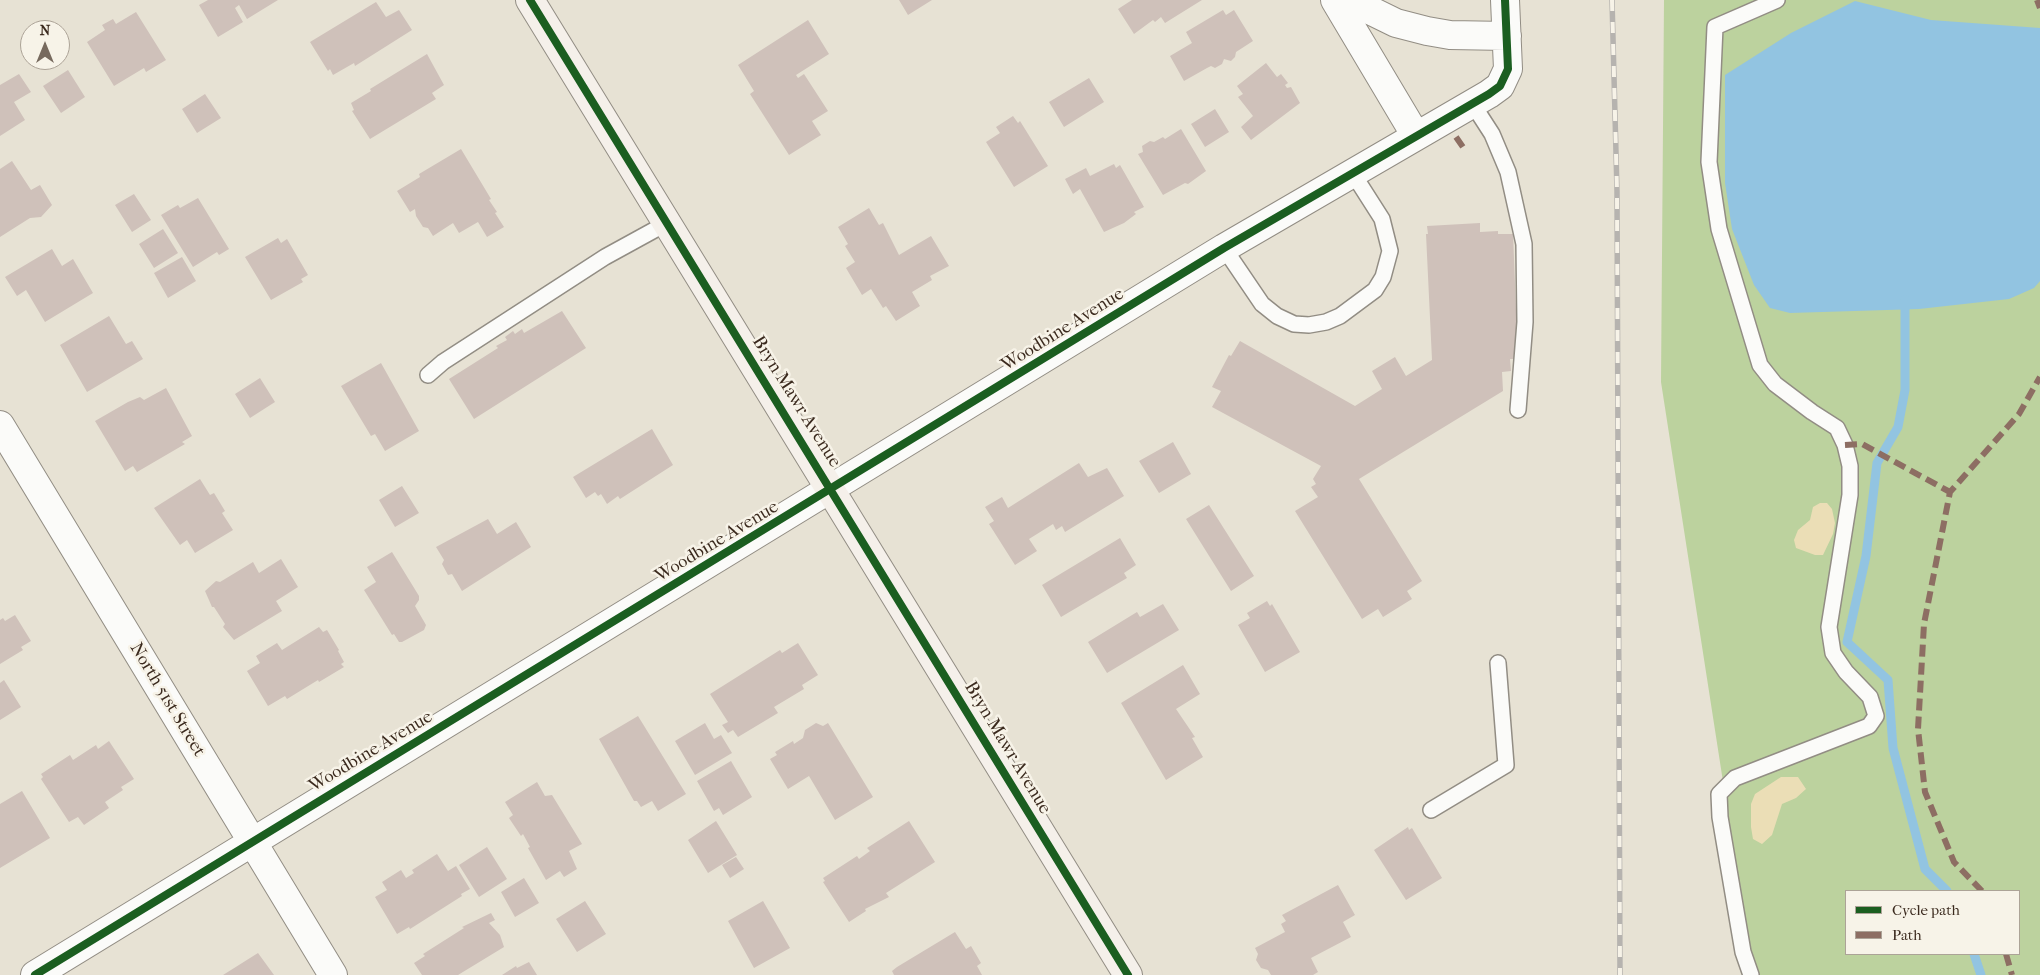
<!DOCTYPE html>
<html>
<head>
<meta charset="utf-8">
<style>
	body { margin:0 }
	#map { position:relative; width:2040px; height:975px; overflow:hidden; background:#e7e2d4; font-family:"IM FELL French Canon",serif }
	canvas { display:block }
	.legend { position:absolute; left:1845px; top:890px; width:175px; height:65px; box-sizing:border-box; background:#f7f3e8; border:1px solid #aca397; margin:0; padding:6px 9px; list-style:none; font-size:15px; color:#3b2a1e }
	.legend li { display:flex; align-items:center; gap:10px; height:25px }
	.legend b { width:25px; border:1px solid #aca397 }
	.north { position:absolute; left:20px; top:20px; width:50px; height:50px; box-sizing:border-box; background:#f7f3e8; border:1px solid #aca397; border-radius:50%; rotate:0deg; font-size:14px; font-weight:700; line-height:20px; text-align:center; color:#3b2a1e }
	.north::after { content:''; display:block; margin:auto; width:18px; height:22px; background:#776a5e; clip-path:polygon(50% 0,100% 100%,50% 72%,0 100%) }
</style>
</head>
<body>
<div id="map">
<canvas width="2040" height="975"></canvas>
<ul class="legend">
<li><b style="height:6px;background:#1b5e20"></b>Cycle path</li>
<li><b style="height:6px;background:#8d6e63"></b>Path</li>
</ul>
<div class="north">N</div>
</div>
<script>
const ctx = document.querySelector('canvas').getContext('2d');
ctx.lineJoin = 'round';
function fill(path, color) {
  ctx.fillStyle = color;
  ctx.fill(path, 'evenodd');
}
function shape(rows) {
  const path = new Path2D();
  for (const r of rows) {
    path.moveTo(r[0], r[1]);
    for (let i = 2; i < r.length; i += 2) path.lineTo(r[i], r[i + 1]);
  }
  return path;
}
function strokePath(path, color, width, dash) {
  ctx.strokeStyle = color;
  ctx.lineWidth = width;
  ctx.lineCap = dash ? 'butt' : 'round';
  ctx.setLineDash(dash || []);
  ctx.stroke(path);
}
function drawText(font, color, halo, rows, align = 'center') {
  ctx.font = font + ' "IM FELL French Canon",serif';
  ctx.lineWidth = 5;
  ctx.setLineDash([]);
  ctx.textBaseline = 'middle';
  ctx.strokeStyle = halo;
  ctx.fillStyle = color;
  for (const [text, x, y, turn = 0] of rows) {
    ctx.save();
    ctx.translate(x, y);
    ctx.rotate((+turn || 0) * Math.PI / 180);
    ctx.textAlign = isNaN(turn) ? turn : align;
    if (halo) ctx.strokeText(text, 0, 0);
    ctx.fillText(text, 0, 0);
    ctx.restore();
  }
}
fill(shape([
	[1664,0,2040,0,2040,975,1753,975,1661,382],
	[1846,891,2019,891,2019,954,1846,954]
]), '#bcd29e');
fill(shape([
	[1820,503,1827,503,1832,509,1835,523,1833,534,1823,555,1815,555,1796,548,1794,540,1798,530,1810,520,1813,507],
	[1781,777,1798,777,1806,789,1796,798,1782,804,1772,835,1762,844,1753,839,1751,827,1751,804,1755,794]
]), '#ebdeb6');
fill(shape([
	[1855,1,1931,20,2040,28,2040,281,2034,288,2009,299,1919,309,1790,313,1770,308,1754,285,1732,229,1725,183,1725,75,1791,33]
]), '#92c4e1');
strokePath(shape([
	[1905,300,1905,390,1898,427,1877,463,1866,556,1847,642,1888,680,1893,748,1925,869,1947,891],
	[1974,954,1981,975]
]), '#92c4e1', 9);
fill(shape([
	[208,0,278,0,247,19,239,5,235,8,243,22,218,37,199,5],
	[899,0,932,0,908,15],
	[1132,0,1202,0,1165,23,1161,17,1155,22,1153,20,1134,34,1118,9],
	[376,2,386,17,399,10,412,30,355,66,354,63,333,75,330,69,328,71,310,42],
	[1223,10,1226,15,1234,10,1253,41,1236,52,1235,57,1231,61,1224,59,1222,64,1215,68,1211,66,1207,68,1184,81,1170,56,1192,43,1186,32],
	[136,12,166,60,146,72,144,68,114,86,87,42,105,30,102,25,113,19,116,24],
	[808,20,829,54,796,75,798,78,804,74,828,111,812,121,821,135,789,155,750,94,754,91,738,65],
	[427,54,444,85,432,93,436,99,370,139,352,111,354,110,351,103,371,91,370,89],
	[1266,63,1277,77,1281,74,1288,83,1285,85,1287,88,1291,87,1300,103,1251,140,1241,127,1253,116,1238,97,1243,94,1237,86],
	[68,70,85,97,61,113,43,86],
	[19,74,31,92,14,102,25,120,0,136,0,85],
	[1089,78,1104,102,1064,127,1049,102],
	[205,94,221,118,197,133,182,109],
	[1215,109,1229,132,1205,147,1191,124],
	[1013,116,1018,123,1020,121,1048,166,1014,187,986,142,1000,133,996,127],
	[1181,129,1206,171,1188,184,1185,183,1163,195,1138,154,1143,152,1142,146,1150,141,1154,142,1163,137,1165,139],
	[461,149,491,199,489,200,497,212,495,213,504,227,487,237,478,222,459,233,453,223,433,236,428,228,423,227,416,216,415,209,410,212,397,191,420,177,419,174],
	[12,161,31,190,40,185,52,205,41,217,30,218,0,237,0,169],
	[1114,164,1116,168,1120,165,1144,207,1134,212,1136,214,1124,223,1104,232,1080,189,1073,194,1065,179,1086,168,1090,176],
	[134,194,151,220,132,232,115,205],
	[198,198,229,249,219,255,217,252,193,267,161,215,178,205,180,208],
	[869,208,879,225,883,223,899,255,931,236,949,266,930,276,932,280,912,292,920,306,896,321,886,306,883,308,871,289,862,295,846,268,855,262,845,246,848,244,838,227],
	[1480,223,1480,232,1498,231,1498,234,1513,234,1518,359,1510,359,1511,371,1502,372,1503,391,1359,479,1422,581,1407,591,1412,599,1383,617,1378,609,1362,619,1295,511,1318,497,1311,487,1316,484,1313,479,1321,466,1212,407,1221,391,1212,387,1229,355,1231,356,1240,341,1355,406,1382,389,1372,371,1395,357,1406,376,1432,360,1426,234,1428,234,1427,226],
	[163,229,178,253,154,268,139,244],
	[278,238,281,243,287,239,308,275,301,279,303,282,271,300,245,257],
	[52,249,62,266,73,259,93,293,45,322,26,290,17,296,5,277],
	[182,257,196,281,168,298,154,273],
	[562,311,586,348,474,419,449,379,498,348,496,346,507,340,505,337,513,331,515,334,522,329,524,333],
	[109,316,126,344,132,341,143,359,87,392,60,345],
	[381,363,419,431,385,451,375,434,371,436,341,386],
	[260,378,275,402,250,418,235,394],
	[166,388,192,436,182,442,185,444,137,472,133,466,125,471,95,421,128,402,140,397,144,400],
	[652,429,673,465,620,499,618,496,607,504,601,494,598,496,595,492,586,498,573,477],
	[1173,442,1191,474,1159,493,1139,461],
	[1079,463,1088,477,1107,468,1124,496,1065,532,1062,526,1056,530,1053,524,1029,539,1037,551,1015,565,989,524,994,521,985,507,1002,497,1008,508],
	[200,479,210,495,214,493,225,511,222,513,233,530,195,553,187,540,180,545,154,508],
	[402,486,419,513,395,527,379,500],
	[1209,505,1254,576,1231,591,1186,519],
	[488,519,497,534,516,522,531,547,462,591,452,574,448,575,442,564,444,560,436,547],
	[1120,538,1136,565,1124,573,1127,578,1061,617,1042,585],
	[392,552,419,596,419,600,415,606,426,625,424,630,402,642,399,642,394,634,392,635,364,590,376,582,367,567],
	[281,559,298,587,276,601,282,611,234,640,223,627,225,624,214,607,212,607,205,591,216,581,220,582,253,562,259,573],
	[1267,601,1270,606,1272,604,1300,652,1265,672,1238,625,1250,618,1247,613],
	[1163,604,1179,630,1107,673,1088,642,1137,612,1140,617],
	[15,615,31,641,21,647,23,650,0,664,0,620,3,618,5,621],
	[319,627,323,632,327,630,339,650,338,651,344,662,341,664,344,667,319,682,318,680,287,699,285,696,268,706,247,671,260,663,256,656,277,643,282,650],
	[798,643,818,675,802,685,804,689,774,707,778,713,738,737,733,730,728,733,722,725,728,722,710,694,780,650,782,653],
	[1183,665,1200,694,1176,709,1195,737,1192,738,1203,757,1166,780,1121,703],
	[4,680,21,707,0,720,0,683],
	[638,716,686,794,658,811,652,801,641,807,637,801,634,801,599,739],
	[705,723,714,739,721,735,732,753,695,775,675,741],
	[816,723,823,726,828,723,873,797,835,820,809,776,788,789,770,759,777,755,775,752,793,741,794,744,803,738,805,730],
	[109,741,134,779,121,787,123,790,105,802,109,808,84,825,78,817,69,822,41,779,43,777,41,774,70,755,73,760,96,745,98,749],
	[731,761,752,797,723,815,719,808,714,811,697,781],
	[537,782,545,796,552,795,582,844,569,851,577,869,564,877,560,871,546,880,528,848,530,847,523,834,521,836,509,818,513,815,505,802],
	[22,791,50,838,0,868,0,804],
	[716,821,737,855,708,873,688,840],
	[909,821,935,862,886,893,889,897,865,909,866,911,849,922,823,882,825,881,823,878,857,856,859,859,870,851,867,848],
	[1408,827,1409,830,1412,828,1442,878,1406,900,1374,850],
	[487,847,507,879,479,897,459,865],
	[437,854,448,871,456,866,470,889,461,894,462,896,410,929,409,927,397,934,375,897,387,890,382,882,401,870,406,878,414,873,412,870],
	[736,857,744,869,730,878,722,865],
	[524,878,539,903,515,917,501,892],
	[1338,885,1355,915,1343,922,1351,937,1311,958,1318,972,1313,975,1271,975,1268,970,1261,968,1256,960,1258,954,1255,948,1285,932,1281,924,1286,921,1282,915],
	[585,901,606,934,577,952,556,919],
	[763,901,790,948,754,968,728,921],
	[491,913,495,920,489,923,500,935,504,947,458,975,422,975,414,963,425,956,423,954,464,928,462,927],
	[955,932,966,949,971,946,981,963,977,966,982,975,894,975,892,971,897,967],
	[258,953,274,975,223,975],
	[529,962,537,975,502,975,516,966,517,968]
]), '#cfc1ba');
const lane = shape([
	[1472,103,1492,134,1508,172,1524,244,1525,322,1518,410],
	[1224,248,1262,304,1277,316,1294,324,1309,325,1326,322,1340,316,1375,290,1383,277,1390,251,1382,219,1352,172],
	[428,375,443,362,605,257,667,223],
	[1431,810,1506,765,1498,663],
	[1751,975,1743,952,1720,817,1719,794,1735,778,1869,726,1876,716,1870,697,1846,672,1833,653,1829,627,1850,495,1850,466,1845,445,1837,428,1812,412,1775,384,1760,365,1719,229,1709,162,1715,27,1777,0]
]);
const street = shape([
	[1335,0,1416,136],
	[1349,0,1396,23,1427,31,1450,35,1507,36],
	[0,425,333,975],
	[35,975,1224,248,1489,94,1500,86,1508,69,1505,0]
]);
const secondary = shape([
	[530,0,1128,975]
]);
strokePath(lane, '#928d84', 18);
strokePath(street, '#928d84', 30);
strokePath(secondary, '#928d84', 30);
strokePath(lane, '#fbfbf9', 15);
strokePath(street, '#fbfbf9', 28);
strokePath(secondary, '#f5f0ea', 28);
const rail = shape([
	[1612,0,1617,191,1620,975]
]);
strokePath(rail, '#b6b3af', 5.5);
strokePath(rail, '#f7f3e8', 4, [11]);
strokePath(shape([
	[2037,0,2040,8],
	[1456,137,1465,150],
	[1845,445,1862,444,1950,492],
	[1982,891,1954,862,1925,792,1918,729,1924,624,1950,492,2019,414,2040,377],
	[2006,954,2012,975]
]), '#8d6e63', 6, [12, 6]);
strokePath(shape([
	[530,0,1128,975],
	[35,975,1224,248,1489,94,1500,86,1508,69,1505,0]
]), '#1b5e20', 8);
drawText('18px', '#3b2a1e', '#f7f3e8', [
	["Woodbine Avenue",1063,330,-32],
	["Bryn Mawr Avenue",796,402,58],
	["Woodbine Avenue",717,542,-31],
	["North 51st Street",167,700,59],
	["Bryn Mawr Avenue",1007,748,59],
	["Woodbine Avenue",371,752,-31]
]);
</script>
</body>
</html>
